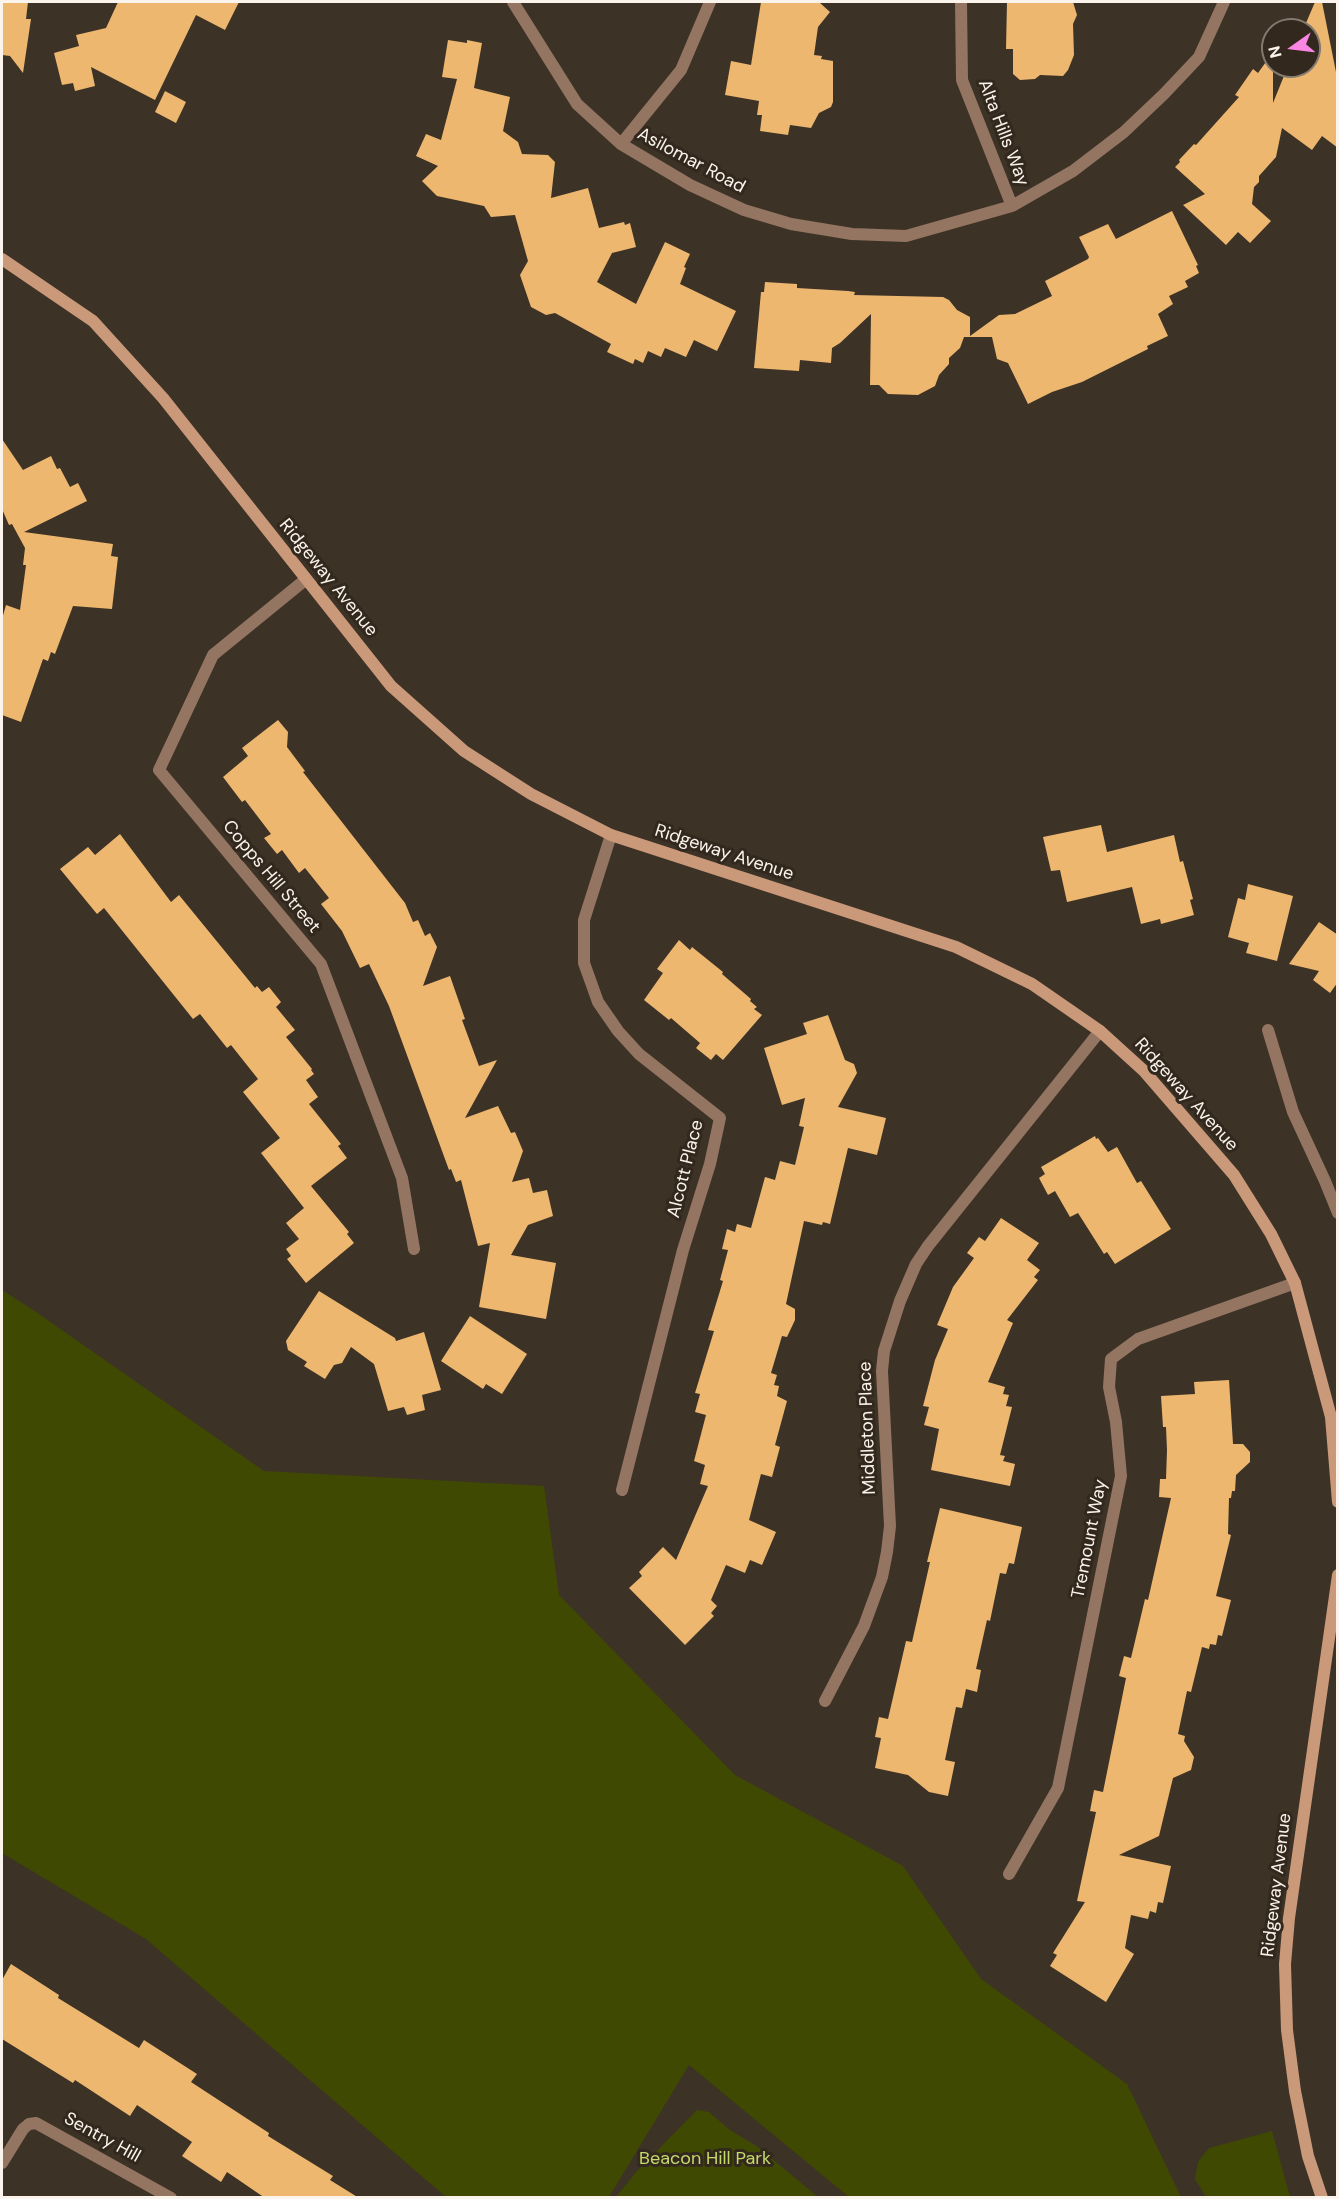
<!DOCTYPE html>
<html>
<head>
<meta charset="utf-8">
<style>
	body { margin:0 }
	#map { position:relative; width:1339px; height:2199px; overflow:hidden; background:#3d3226; font-family:"DM Sans",sans-serif }
	canvas { display:block }
	.frame { position:absolute; inset:0; border:3px solid #fbf4ec; pointer-events:none }
	.north { position:absolute; left:1261px; top:18px; width:60px; height:60px; box-sizing:border-box; background:#33281d; border:2px solid #837a70; border-radius:50%; rotate:256deg; font-size:16px; font-weight:700; line-height:24px; text-align:center; color:#fbf4ec }
	.north::after { content:''; display:block; margin:auto; width:21px; height:27px; background:#fc86e3; clip-path:polygon(50% 0,100% 100%,50% 72%,0 100%) }
</style>
</head>
<body>
<div id="map">
<canvas width="1339" height="2199"></canvas>
<div class="frame"></div>
<div class="north">N</div>
</div>
<script>
const ctx = document.querySelector('canvas').getContext('2d');
ctx.lineJoin = 'round';
function fill(path, color) {
  ctx.fillStyle = color;
  ctx.fill(path, 'evenodd');
}
function shape(rows) {
  const path = new Path2D();
  for (const r of rows) {
    path.moveTo(r[0], r[1]);
    for (let i = 2; i < r.length; i += 2) path.lineTo(r[i], r[i + 1]);
  }
  return path;
}
function strokePath(path, color, width, dash) {
  ctx.strokeStyle = color;
  ctx.lineWidth = width;
  ctx.lineCap = dash ? 'butt' : 'round';
  ctx.setLineDash(dash || []);
  ctx.stroke(path);
}
function drawText(font, color, halo, rows, align = 'center') {
  ctx.font = font + ' "DM Sans",sans-serif';
  ctx.lineWidth = 6;
  ctx.setLineDash([]);
  ctx.textBaseline = 'middle';
  ctx.strokeStyle = halo;
  ctx.fillStyle = color;
  for (const [text, x, y, turn = 0] of rows) {
    ctx.save();
    ctx.translate(x, y);
    ctx.rotate((+turn || 0) * Math.PI / 180);
    ctx.textAlign = isNaN(turn) ? turn : align;
    if (halo) ctx.strokeText(text, 0, 0);
    ctx.fillText(text, 0, 0);
    ctx.restore();
  }
}
fill(shape([
	[2,1290,36,1312,264,1471,544,1486,559,1595,735,1775,903,1866,981,1979,1127,2084,1181,2197,849,2197,689,2065,609,2197,446,2197,146,1939,2,1853],
	[697,2110,709,2112,730,2130,758,2147,818,2197,616,2197,637,2171],
	[1272,2131,1290,2197,1206,2197,1195,2179,1198,2162,1209,2148]
]), '#3f4902');
fill(shape([
	[2,2,28,2,26,19,31,19,23,73,10,56,2,55],
	[118,2,239,2,225,30,196,15,155,100,91,67,95,86,75,91,73,83,62,85,54,53,79,46,76,35,106,28],
	[761,2,819,2,830,12,818,27,814,55,822,56,821,59,833,61,833,102,831,107,819,113,811,128,790,125,788,135,760,131,762,115,757,115,759,101,725,95,731,61,751,65],
	[1007,2,1073,2,1077,15,1073,24,1074,55,1068,70,1063,76,1040,75,1035,79,1020,80,1013,74,1013,49,1006,49],
	[1315,2,1322,2,1338,82,1338,148,1322,136,1312,150,1282,128,1276,157,1259,176,1259,182,1254,187,1252,204,1271,221,1250,243,1238,232,1226,245,1183,205,1205,194,1175,167,1180,162,1179,160,1194,144,1196,145,1239,97,1235,95,1253,69,1258,73,1273,52,1273,103,1288,66,1309,66,1309,30,1303,30],
	[448,40,467,43,467,40,482,43,474,88,510,97,503,131,518,142,522,154,548,155,555,162,551,198,588,188,599,228,624,222,625,225,630,223,636,247,612,253,597,282,636,304,665,242,690,254,684,267,686,268,680,284,736,311,717,351,694,340,686,357,665,348,661,357,648,351,643,363,635,359,633,364,607,352,611,344,555,313,546,315,531,307,520,275,528,261,515,215,491,217,484,206,437,196,422,181,438,166,416,156,426,134,441,140,457,79,442,77],
	[165,91,186,102,176,123,155,112],
	[1172,211,1198,265,1196,266,1199,273,1185,281,1188,287,1169,296,1173,304,1158,314,1168,336,1147,346,1148,349,1082,382,1052,392,1028,404,1008,363,997,359,992,337,964,337,960,348,949,358,949,364,939,375,935,386,918,395,888,394,879,385,870,385,871,314,840,343,832,348,831,363,800,360,799,371,754,368,761,292,764,292,765,282,797,284,797,288,848,291,855,292,854,295,943,297,949,300,957,310,970,317,970,336,999,315,1015,314,1052,296,1045,281,1088,259,1089,257,1079,237,1108,224,1116,239],
	[2,439,23,470,51,456,57,469,60,468,70,487,78,483,87,501,24,532,113,544,111,556,118,557,112,609,73,606,55,654,51,652,48,661,43,659,21,722,2,715,2,619,6,605,20,610,26,565,23,565,25,548,12,524,9,525,2,509],
	[278,720,288,732,287,747,305,771,303,772,405,903,413,922,418,920,425,936,430,933,437,947,423,986,450,976,465,1019,462,1020,479,1066,497,1060,465,1118,498,1106,511,1133,515,1132,523,1151,512,1182,529,1178,533,1193,547,1190,553,1216,528,1225,511,1255,556,1263,546,1319,479,1307,490,1243,478,1246,461,1180,456,1182,451,1169,449,1170,389,1006,369,964,360,968,342,931,321,904,329,898,305,868,299,873,282,850,277,854,264,838,271,834,245,800,242,802,223,777,248,756,242,748],
	[1101,825,1107,852,1174,835,1180,862,1183,861,1193,899,1190,900,1194,915,1161,924,1160,919,1141,924,1132,887,1067,902,1060,870,1051,871,1043,837],
	[120,834,171,902,179,895,255,988,257,986,262,992,269,987,281,1002,276,1007,295,1030,286,1037,312,1069,311,1070,314,1074,306,1080,318,1097,309,1104,341,1144,338,1146,347,1158,311,1186,349,1232,347,1234,354,1243,306,1283,287,1259,291,1256,286,1249,299,1239,286,1223,304,1208,261,1153,280,1138,243,1092,258,1079,231,1045,227,1048,200,1014,193,1019,104,908,97,914,60,869,88,847,95,855],
	[1248,884,1293,896,1277,961,1246,953,1249,943,1228,937,1238,898,1245,900],
	[1319,922,1338,935,1338,982,1330,993,1313,980,1319,971,1289,964],
	[679,940,690,950,692,947,723,972,722,974,751,999,750,1001,757,1007,754,1009,762,1015,723,1060,716,1054,711,1060,696,1048,700,1043,671,1018,669,1020,644,1000,663,973,657,969],
	[828,1015,845,1060,854,1064,857,1073,838,1107,886,1118,877,1155,848,1148,830,1224,823,1222,822,1225,804,1221,786,1304,795,1309,795,1320,787,1337,782,1336,771,1373,777,1375,774,1385,779,1386,777,1396,787,1401,775,1445,780,1447,772,1477,761,1474,749,1520,776,1532,762,1565,750,1560,745,1573,726,1565,711,1600,717,1606,711,1613,714,1616,685,1645,629,1588,642,1576,639,1572,663,1547,676,1560,708,1486,700,1484,705,1465,694,1461,706,1415,695,1412,700,1394,695,1393,714,1331,708,1330,723,1281,720,1280,728,1250,722,1249,727,1229,735,1232,737,1224,751,1228,765,1177,775,1180,780,1161,795,1165,804,1127,799,1126,805,1098,782,1105,764,1048,807,1034,803,1023],
	[1095,1136,1096,1139,1098,1138,1108,1152,1117,1147,1137,1183,1141,1181,1171,1229,1115,1264,1107,1252,1104,1254,1078,1213,1070,1217,1055,1191,1048,1195,1039,1178,1045,1174,1041,1167],
	[1001,1218,1039,1243,1027,1260,1040,1270,1034,1277,1038,1280,1007,1320,1013,1323,988,1382,1005,1387,1003,1394,1009,1395,1006,1406,1012,1407,1000,1455,1005,1456,1003,1461,1015,1464,1010,1486,931,1470,939,1429,924,1425,929,1407,923,1406,935,1360,948,1329,937,1325,953,1287,974,1258,967,1253,979,1237,985,1241],
	[319,1291,395,1338,396,1341,424,1332,441,1390,422,1395,425,1410,407,1415,404,1407,388,1411,374,1364,351,1347,342,1363,334,1365,325,1379,304,1366,307,1362,288,1350,286,1341],
	[470,1316,527,1354,502,1394,486,1384,483,1389,441,1361],
	[1229,1380,1233,1444,1243,1444,1250,1452,1250,1462,1236,1475,1235,1491,1232,1491,1231,1498,1229,1498,1228,1534,1231,1535,1216,1596,1231,1600,1222,1636,1218,1635,1216,1645,1210,1644,1209,1649,1202,1647,1191,1692,1187,1691,1178,1734,1185,1736,1184,1741,1194,1757,1191,1770,1173,1778,1159,1836,1119,1855,1171,1866,1163,1903,1158,1902,1156,1913,1150,1911,1148,1919,1131,1915,1125,1948,1134,1954,1106,2002,1050,1966,1057,1955,1053,1953,1085,1902,1077,1901,1096,1812,1090,1811,1094,1790,1103,1792,1126,1678,1119,1676,1124,1656,1131,1658,1145,1599,1148,1600,1171,1498,1159,1497,1160,1479,1166,1479,1167,1450,1166,1427,1163,1427,1161,1396,1195,1394,1194,1382],
	[940,1508,1022,1527,1014,1564,1009,1563,1006,1574,1000,1573,990,1621,987,1620,976,1669,981,1670,977,1692,966,1689,962,1708,956,1707,945,1760,955,1762,948,1796,929,1792,908,1775,875,1768,881,1738,875,1737,879,1717,888,1719,906,1641,912,1642,930,1562,927,1562],
	[11,1964,59,1995,58,1998,139,2048,144,2040,197,2074,191,2082,269,2133,268,2136,333,2176,330,2180,359,2198,265,2198,227,2172,221,2182,182,2156,192,2142,137,2105,130,2116,75,2080,73,2083,2,2039,2,1980]
]), '#edb770');
strokePath(shape([
	[513,2,577,104,621,144,690,185,744,210,791,224,852,234,906,236,1012,206,1073,171,1124,132,1164,94,1199,57,1224,2],
	[961,2,962,80,1012,206],
	[621,144,681,70,710,2],
	[305,580,213,655,159,770,321,964,402,1178,414,1249],
	[611,835,584,920,584,963,598,1002,618,1031,639,1054,720,1118,710,1164,683,1250,622,1490],
	[1268,1030,1293,1112,1325,1181,1338,1213],
	[825,1701,864,1626,882,1577,887,1552,890,1526,882,1371,884,1351,900,1301,916,1264,928,1246,1100,1031],
	[1009,1874,1058,1788,1121,1476,1116,1422,1109,1387,1111,1359,1138,1339,1295,1283],
	[2,2163,23,2129,29,2124,36,2123,171,2198]
]), '#947562', 12);
strokePath(shape([
	[2,259,93,321,163,398,391,686,464,751,531,794,611,835,956,947,1032,984,1100,1031,1144,1071,1234,1175,1271,1234,1295,1283,1331,1417,1338,1502],
	[1322,2198,1308,2156,1295,2091,1287,2030,1285,1964,1289,1918,1338,1575]
]), '#ca997a', 12);
drawText('18px', '#fbf4ec', '#33281d', [
	["Alta Hills Way",1003,133,69],
	["Asilomar Road",691,161,28],
	["Ridgeway Avenue",328,578,51],
	["Ridgeway Avenue",724,853,18],
	["Copps Hill Street",271,877,50],
	["Ridgeway Avenue",1186,1095,48],
	["Alcott Place",686,1169,-76],
	["Middleton Place",868,1428,-92],
	["Tremount Way",1090,1539,-79],
	["Ridgeway Avenue",1277,1885,-83],
	["Sentry Hill",102,2138,29]
]);
drawText('18px', '#c5da6c', '#33281d', [
	["Beacon Hill Park",705,2159]
]);
</script>
</body>
</html>
